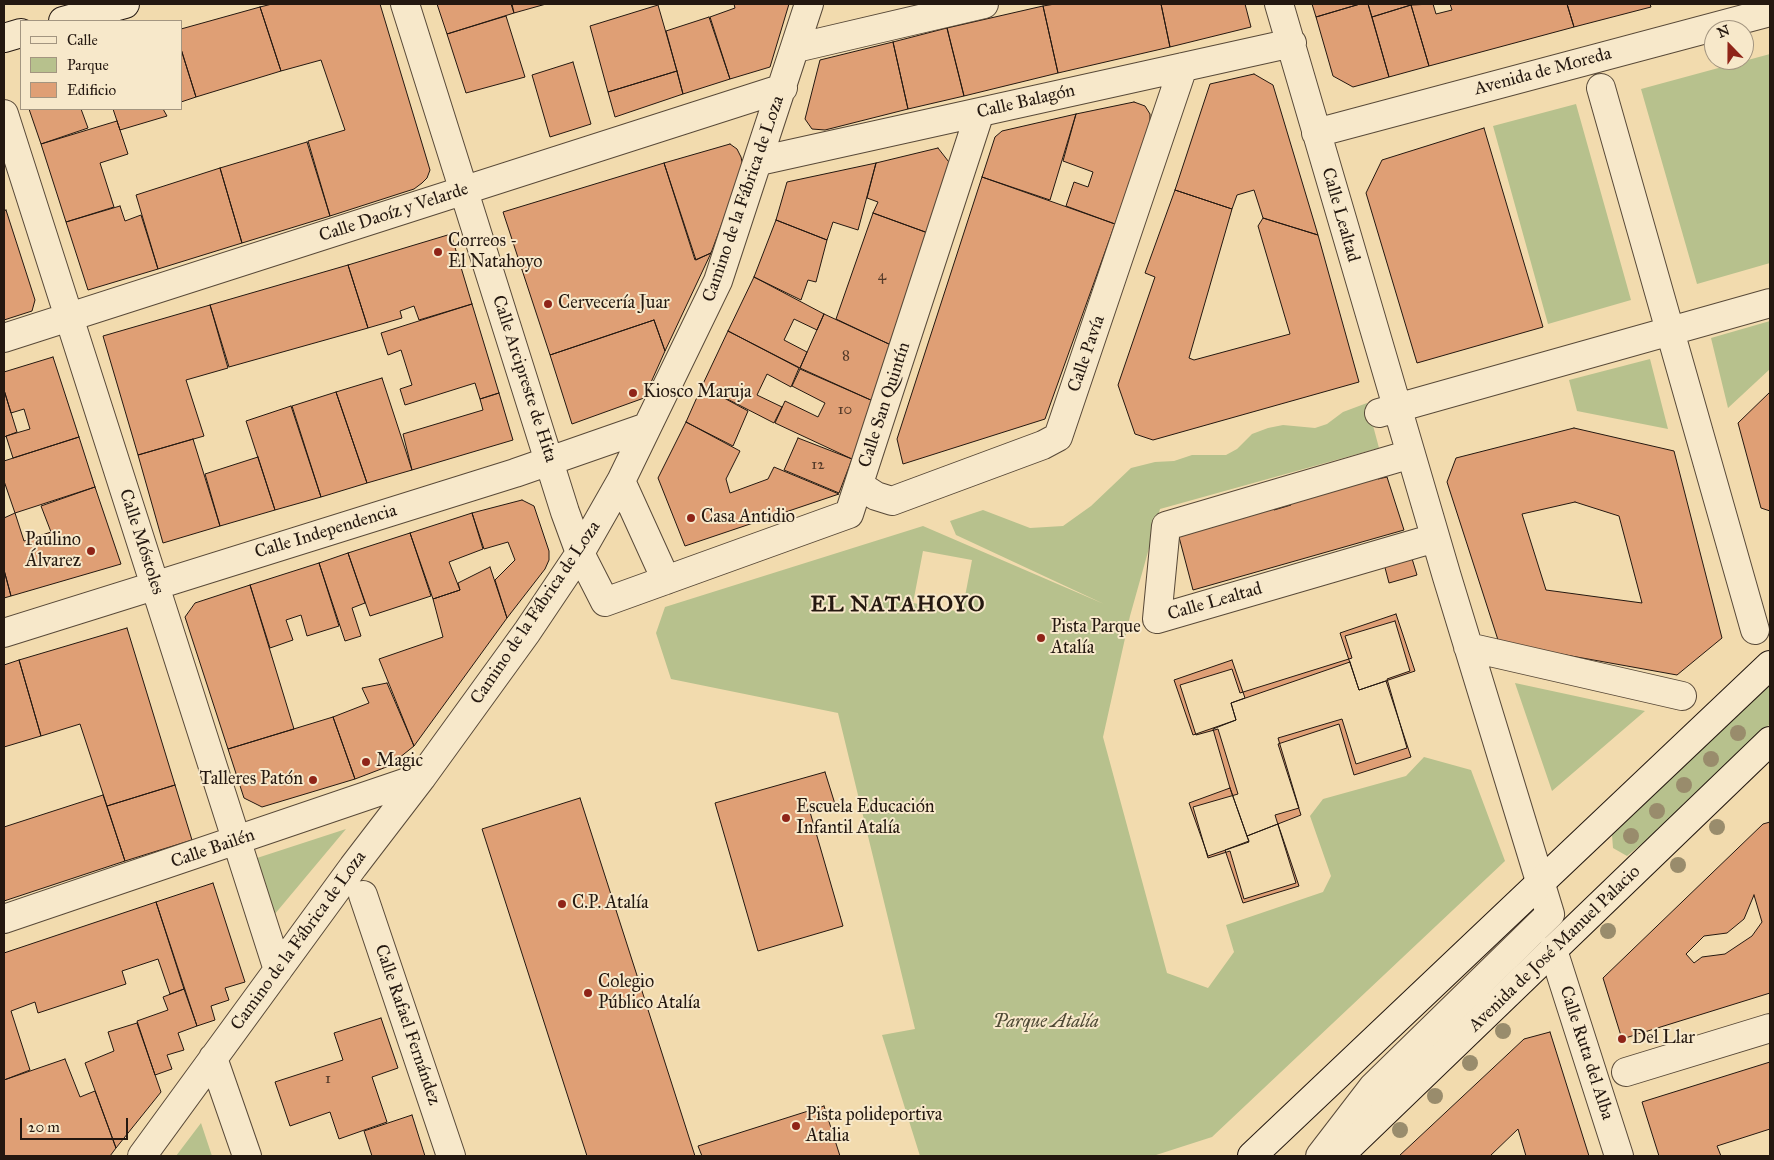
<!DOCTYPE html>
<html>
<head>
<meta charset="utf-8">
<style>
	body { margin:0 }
	#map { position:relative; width:1774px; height:1160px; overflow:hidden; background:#f2dbae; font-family:"IM FELL Great Primer",serif }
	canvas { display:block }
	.frame { position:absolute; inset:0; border:5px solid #241810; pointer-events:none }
	.legend { position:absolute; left:20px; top:20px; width:162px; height:90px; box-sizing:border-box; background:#f7e8ca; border:1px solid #a39580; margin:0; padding:6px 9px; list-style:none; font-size:15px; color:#241810 }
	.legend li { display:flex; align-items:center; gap:10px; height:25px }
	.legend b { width:25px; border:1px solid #a39580 }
	.north { position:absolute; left:1704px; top:20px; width:50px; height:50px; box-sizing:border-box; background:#f7e8ca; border:1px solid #a39580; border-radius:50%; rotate:338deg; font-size:14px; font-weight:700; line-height:20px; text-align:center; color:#241810 }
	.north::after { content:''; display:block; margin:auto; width:18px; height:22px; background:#8f2418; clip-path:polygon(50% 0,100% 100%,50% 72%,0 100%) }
	.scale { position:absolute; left:20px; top:1118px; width:108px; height:22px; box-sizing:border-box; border:2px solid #241810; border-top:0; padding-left:6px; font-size:15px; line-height:18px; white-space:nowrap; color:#241810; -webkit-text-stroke:4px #f7e8ca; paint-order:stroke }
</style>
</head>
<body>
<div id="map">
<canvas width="1774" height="1160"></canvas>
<div class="frame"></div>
<ul class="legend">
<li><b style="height:6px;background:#f7e8ca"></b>Calle</li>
<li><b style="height:14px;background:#b7c18d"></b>Parque</li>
<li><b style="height:14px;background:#df9f75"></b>Edificio</li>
</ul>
<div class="north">N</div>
<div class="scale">20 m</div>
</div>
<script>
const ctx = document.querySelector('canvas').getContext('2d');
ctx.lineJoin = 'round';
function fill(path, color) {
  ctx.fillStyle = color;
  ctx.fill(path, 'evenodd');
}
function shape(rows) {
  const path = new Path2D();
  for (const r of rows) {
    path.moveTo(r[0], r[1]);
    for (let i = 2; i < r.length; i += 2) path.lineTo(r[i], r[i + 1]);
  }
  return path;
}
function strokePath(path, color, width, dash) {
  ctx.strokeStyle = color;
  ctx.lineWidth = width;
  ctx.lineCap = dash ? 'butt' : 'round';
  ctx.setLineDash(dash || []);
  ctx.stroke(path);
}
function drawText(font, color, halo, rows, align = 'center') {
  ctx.font = font + ' "IM FELL Great Primer",serif';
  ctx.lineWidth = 4;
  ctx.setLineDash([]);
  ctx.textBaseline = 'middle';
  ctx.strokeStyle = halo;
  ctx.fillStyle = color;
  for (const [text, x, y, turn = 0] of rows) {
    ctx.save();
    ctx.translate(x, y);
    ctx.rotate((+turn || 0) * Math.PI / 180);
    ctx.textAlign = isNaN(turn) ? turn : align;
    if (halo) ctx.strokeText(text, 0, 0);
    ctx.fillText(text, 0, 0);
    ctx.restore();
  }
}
fill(shape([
	[1770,54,1770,263,1697,284,1641,89],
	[1576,104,1631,300,1548,324,1493,126],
	[1770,321,1770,369,1728,408,1711,338],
	[1650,359,1668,429,1577,411,1569,380],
	[1367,403,1379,448,1160,509,1130,616,1103,737,1167,973,1208,988,1234,952,1226,925,1323,892,1331,876,1310,816,1323,799,1406,776,1424,757,1471,770,1505,861,1212,1137,1153,1156,920,1156,882,1035,915,1029,838,713,671,679,656,633,665,607,923,526,1104,604,956,535,950,521,983,510,1030,528,1063,526,1091,506,1131,468,1155,462,1174,461,1192,455,1226,455,1237,449,1252,434,1268,428,1283,425,1315,428,1327,424,1343,412],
	[923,551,972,560,962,612,913,603],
	[1515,683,1645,711,1552,791],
	[1770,685,1770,724,1660,829,1627,856,1613,848,1612,835],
	[346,829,274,915,257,858],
	[201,1123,212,1156,176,1156]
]), '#b7c18d');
const building = shape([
	[272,4,380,4,430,170,427,178,422,183,414,189,330,216,308,141,345,130,321,60,281,71,260,7,272,4],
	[437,4,511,4,514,13,447,34,437,4],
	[512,4,546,4,514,13,512,4],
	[734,4,789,4,770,67,730,79,710,17,735,8,734,4],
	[1055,4,1161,4,1170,47,1058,73,1043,6,1055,4],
	[1161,4,1245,4,1251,27,1170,47,1161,4],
	[1312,4,1360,4,1316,17,1312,4],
	[1360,4,1368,4,1389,77,1353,87,1333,76,1316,17,1360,4],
	[1368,4,1414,4,1372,17,1368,4],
	[1433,4,1436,14,1452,10,1450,4,1567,4,1574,27,1429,66,1411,5,1433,4],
	[1567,4,1650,4,1651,7,1574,27,1567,4],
	[658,5,677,71,608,92,590,26,658,5],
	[1411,5,1429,66,1389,77,1372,17,1411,5],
	[1043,6,1058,73,964,96,947,28,1043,6],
	[260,7,281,71,196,97,181,49,181,29,260,7],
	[506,16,525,77,466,93,447,34,506,16],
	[709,17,730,79,683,94,666,31,709,17],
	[947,28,964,96,908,109,893,42,947,28],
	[893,42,908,109,825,130,812,129,805,119,820,60,893,42],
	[181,49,196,97,181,102,181,49],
	[573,62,591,124,550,137,532,75,573,62],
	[677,71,683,94,615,117,608,92,677,71],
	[1254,74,1273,85,1318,235,1263,218,1254,190,1237,195,1232,209,1175,190,1210,84,1254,74],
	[1134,102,1145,106,1150,114,1150,126,1115,224,1066,206,1074,182,1088,187,1093,172,1063,161,1076,114,1134,102],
	[29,109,81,109,88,128,41,144,29,109],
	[113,109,163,109,167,116,120,130,113,109],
	[1076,114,1050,200,982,177,995,137,1002,131,1076,114],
	[117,121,128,154,100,163,114,207,66,222,41,144,117,121],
	[1484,128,1543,327,1417,363,1366,193,1382,160,1484,128],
	[307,142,330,216,242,243,220,168,307,142],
	[730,144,737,149,741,157,743,167,711,253,696,260,664,163,730,144],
	[938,148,952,166,928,233,873,213,878,202,867,198,876,163,938,148],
	[664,163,695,260,711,253,665,351,654,320,550,355,503,212,664,163],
	[876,163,858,230,833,222,827,240,776,220,787,182,876,163],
	[220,168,242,243,158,269,136,195,220,168],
	[982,177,1115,224,1045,419,903,464,897,439,982,177],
	[1175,190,1232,209,1189,358,1194,360,1290,334,1258,226,1263,218,1318,235,1359,382,1153,440,1135,434,1118,385,1155,277,1145,273,1175,190],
	[120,206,125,221,141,215,158,269,88,290,66,222,120,206],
	[6,210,35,300,32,311,4,320,4,211,6,210],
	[873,213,928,233,891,345,836,319,873,213],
	[776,220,827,240,816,282,808,280,801,300,754,277,776,220],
	[451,234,472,304,419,320,414,306,400,311,402,318,368,328,348,265,451,234],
	[348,265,368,328,229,367,210,305,348,265],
	[754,277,824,314,817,330,794,319,784,340,807,352,800,368,728,331,754,277],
	[472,304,499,393,480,399,475,383,405,405,400,389,412,385,401,350,388,355,381,333,472,304],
	[210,305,228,368,186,380,204,436,138,455,103,336,210,305],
	[824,314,891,345,873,401,800,368,824,314],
	[654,320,665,351,644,398,572,424,550,355,654,320],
	[728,331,799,368,791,387,767,374,757,395,782,407,774,423,702,386,728,331],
	[53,357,79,437,13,458,6,436,30,429,24,409,11,413,4,390,4,372,53,357],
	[800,369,873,401,852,459,775,423,785,401,818,417,825,403,792,386,800,369],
	[382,378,412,470,367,483,336,392,382,378],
	[702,386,748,411,733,446,686,422,702,386],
	[4,390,17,432,4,437,4,390],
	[336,392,367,483,321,497,292,406,336,392],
	[1770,392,1770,511,1761,508,1738,423,1770,392],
	[499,393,513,440,412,470,403,434,483,410,480,399,499,393],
	[291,406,321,497,275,510,246,421,291,406],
	[686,422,740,451,726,479,730,493,768,479,774,467,839,494,685,546,658,478,686,422],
	[1574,428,1674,451,1722,638,1677,675,1499,643,1447,482,1456,458,1574,428],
	[1575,502,1619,516,1642,603,1546,590,1522,514,1575,502],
	[79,437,95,487,15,513,4,481,4,461,79,437],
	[798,438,852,459,839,493,784,470,798,438],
	[193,439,220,526,163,543,138,455,193,439],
	[258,457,275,510,220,526,205,474,258,457],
	[1376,472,1378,479,1387,477,1404,530,1193,590,1179,537,1187,534,1185,527,1272,502,1274,510,1291,505,1289,497,1376,472],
	[95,487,121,564,11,596,4,570,4,518,15,513,24,541,51,532,41,506,95,487],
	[522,500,534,506,549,551,549,560,545,569,507,618,495,580,515,560,508,542,484,549,472,513,522,500],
	[472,513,483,549,449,562,460,590,433,599,410,533,472,513],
	[410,533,431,596,370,616,348,553,410,533],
	[1410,552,1417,575,1389,583,1383,560,1410,552],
	[348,553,365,603,352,608,361,636,345,641,319,563,348,553],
	[319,563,339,626,307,636,301,615,286,620,293,640,270,648,250,585,319,563],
	[490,567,507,618,414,746,379,659,443,637,433,599,460,590,458,583,490,567],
	[4,570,11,596,4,598,4,570],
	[250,585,294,729,228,749,185,617,195,603,250,585],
	[1396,614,1415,671,1359,690,1340,633,1396,614],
	[1395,621,1410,671,1387,679,1407,748,1356,764,1342,719,1278,738,1299,808,1275,815,1296,883,1244,899,1230,851,1208,858,1193,807,1238,794,1218,729,1196,735,1180,685,1232,669,1240,693,1352,658,1345,636,1395,621],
	[127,628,175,785,107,806,80,724,41,736,19,660,127,628],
	[19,660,41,736,4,747,4,665,19,660],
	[1232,660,1245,698,1231,703,1236,720,1193,735,1174,680,1232,660],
	[1350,662,1359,690,1386,681,1411,757,1354,775,1339,724,1278,744,1301,815,1247,836,1230,788,1213,729,1236,720,1231,703,1350,662],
	[387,683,414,746,389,766,355,779,333,717,369,703,362,688,387,683],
	[333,717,355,779,262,807,244,798,228,749,333,717],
	[825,772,835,804,810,812,843,926,758,951,715,803,825,772],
	[175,785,192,840,125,861,107,806,175,785],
	[1230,788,1249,842,1208,856,1189,803,1230,788],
	[103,795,125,861,4,901,4,827,103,795],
	[580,798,695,1156,587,1156,482,829,580,798],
	[1770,822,1770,993,1622,1039,1603,978,1763,824,1770,822],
	[1754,895,1762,922,1752,936,1725,954,1702,957,1694,963,1686,954,1704,936,1727,933,1744,919,1754,895],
	[1278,824,1299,886,1243,903,1225,850,1249,841,1247,836,1278,824],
	[213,883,245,982,225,988,229,1000,211,1006,215,1020,197,1026,156,902,213,883],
	[156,902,184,989,170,994,158,959,122,971,126,984,38,1013,35,1002,11,1011,30,1070,4,1080,4,953,156,902],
	[184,989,197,1026,178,1033,184,1050,167,1055,172,1069,155,1075,137,1021,168,1010,163,997,184,989],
	[381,1018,398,1068,372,1077,387,1122,339,1139,330,1112,290,1126,275,1082,343,1060,334,1033,381,1018],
	[137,1023,161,1092,116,1148,85,1063,114,1051,108,1032,137,1023],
	[1550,1032,1589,1156,1526,1156,1518,1129,1490,1156,1399,1156,1524,1039,1550,1032],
	[65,1059,80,1097,95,1091,116,1148,110,1156,4,1156,4,1080,65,1059],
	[1770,1062,1770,1129,1717,1146,1721,1156,1659,1156,1642,1102,1770,1062],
	[824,1106,840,1156,702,1156,698,1146,824,1106],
	[412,1115,425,1156,372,1156,364,1131,412,1115]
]);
fill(building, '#df9f75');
strokePath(building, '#241810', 1);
const street = shape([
	[405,4,565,512,580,553,605,602,849,514,980,112],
	[1279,4,1447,577,1550,914,1373,1087,1320,1156],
	[796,48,984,4],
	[1601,88,1755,630],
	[4,114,278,970],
	[1316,133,1770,12],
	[759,161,1292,43],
	[4,338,783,88],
	[1379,413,1770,303],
	[1411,454,1166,526,1157,619,1435,538],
	[621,481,666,580],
	[859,485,876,496,892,501,1043,445,1058,437,1183,67],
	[4,633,515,473,647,427],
	[1468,647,1682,696],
	[363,895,451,1156],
	[4,919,422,777],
	[1553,950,1619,1156],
	[213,1058,247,1156],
	[1626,1072,1770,1028],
	[142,1156,353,867,422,777,527,632,580,553,621,481,718,281,809,4]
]);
const secondary = shape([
	[63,21,125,4],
	[4,38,21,33],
	[1252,1156,1770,665],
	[1339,1156,1770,741]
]);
strokePath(street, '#584938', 30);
strokePath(secondary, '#241810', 30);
strokePath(street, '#f7e8ca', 28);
strokePath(secondary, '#f7e8ca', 28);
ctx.fillStyle = '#998c6c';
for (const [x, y] of [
	[1738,733],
	[1711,759],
	[1684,785],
	[1657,811],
	[1717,827],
	[1631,836],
	[1678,865],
	[1608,931],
	[1503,1031],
	[1470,1063],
	[1435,1096],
	[1400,1130]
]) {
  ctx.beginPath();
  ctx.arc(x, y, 8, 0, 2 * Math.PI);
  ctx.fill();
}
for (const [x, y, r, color] of [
	[438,252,5,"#8f2418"],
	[548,304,5,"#8f2418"],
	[633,393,5,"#8f2418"],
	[691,518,5,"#8f2418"],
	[91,551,5,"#8f2418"],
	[1041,638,5,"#8f2418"],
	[366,762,5,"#8f2418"],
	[313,780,5,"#8f2418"],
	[786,818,5,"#8f2418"],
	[562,904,5,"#8f2418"],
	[588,993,5,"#8f2418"],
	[1622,1039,5,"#8f2418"],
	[796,1126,5,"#8f2418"]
]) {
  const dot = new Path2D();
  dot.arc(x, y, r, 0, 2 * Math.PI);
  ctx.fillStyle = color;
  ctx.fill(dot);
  strokePath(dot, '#f7e8ca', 2);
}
drawText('15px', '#533a29', null, [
	["4",882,276],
	["8",846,356],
	["10",845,410],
	["12",818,465],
	["1",328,1079]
]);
drawText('18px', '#241810', '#f7e8ca', [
	["Avenida de Moreda",1543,72,-15],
	["Calle Balagón",1026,102,-13],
	["Camino de la Fábrica de Loza",744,199,-71],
	["Calle Daoíz y Velarde",394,213,-18],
	["Calle Lealtad",1340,215,74],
	["Calle Pavía",1087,354,-71],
	["Calle Arcipreste de Hita",524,379,72],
	["Calle San Quintín",885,405,-72],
	["Calle Independencia",326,532,-17],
	["Calle Móstoles",141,542,72],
	["Calle Lealtad",1215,602,-16],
	["Camino de la Fábrica de Loza",536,613,-56],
	["Calle Bailén",213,849,-19],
	["Camino de la Fábrica de Loza",299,941,-54],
	["Avenida de José Manuel Palacio",1555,949,-44],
	["Calle Rafael Fernández",407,1025,71],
	["Calle Ruta del Alba",1586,1053,72]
]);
drawText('18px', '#241810', '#f7e8ca', [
	["Correos -",448,242],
	["El Natahoyo",448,263],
	["Cervecería Juar",558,304],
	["Kiosco Maruja",643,393],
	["Casa Antidio",701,518],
	["Paulino",81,541,"right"],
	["Álvarez",81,562,"right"],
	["Pista Parque",1051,628],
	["Atalía",1051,649],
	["Magic",376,762],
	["Talleres Patón",303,780,"right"],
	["Escuela Educación",796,808],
	["Infantil Atalía",796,829],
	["C.P. Atalía",572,904],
	["Colegio",598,983],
	["Público Atalía",598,1004],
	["Del Llar",1632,1039],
	["Pista polideportiva",806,1116],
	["Atalia",806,1137]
], 'left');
drawText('italic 18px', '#504b36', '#f7e8ca', [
	["Parque Atalía",1046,1023]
]);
ctx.letterSpacing = '1px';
drawText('bold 22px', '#241810', '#f7e8ca', [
	["EL NATAHOYO",898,606]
]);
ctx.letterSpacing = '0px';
</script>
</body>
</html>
